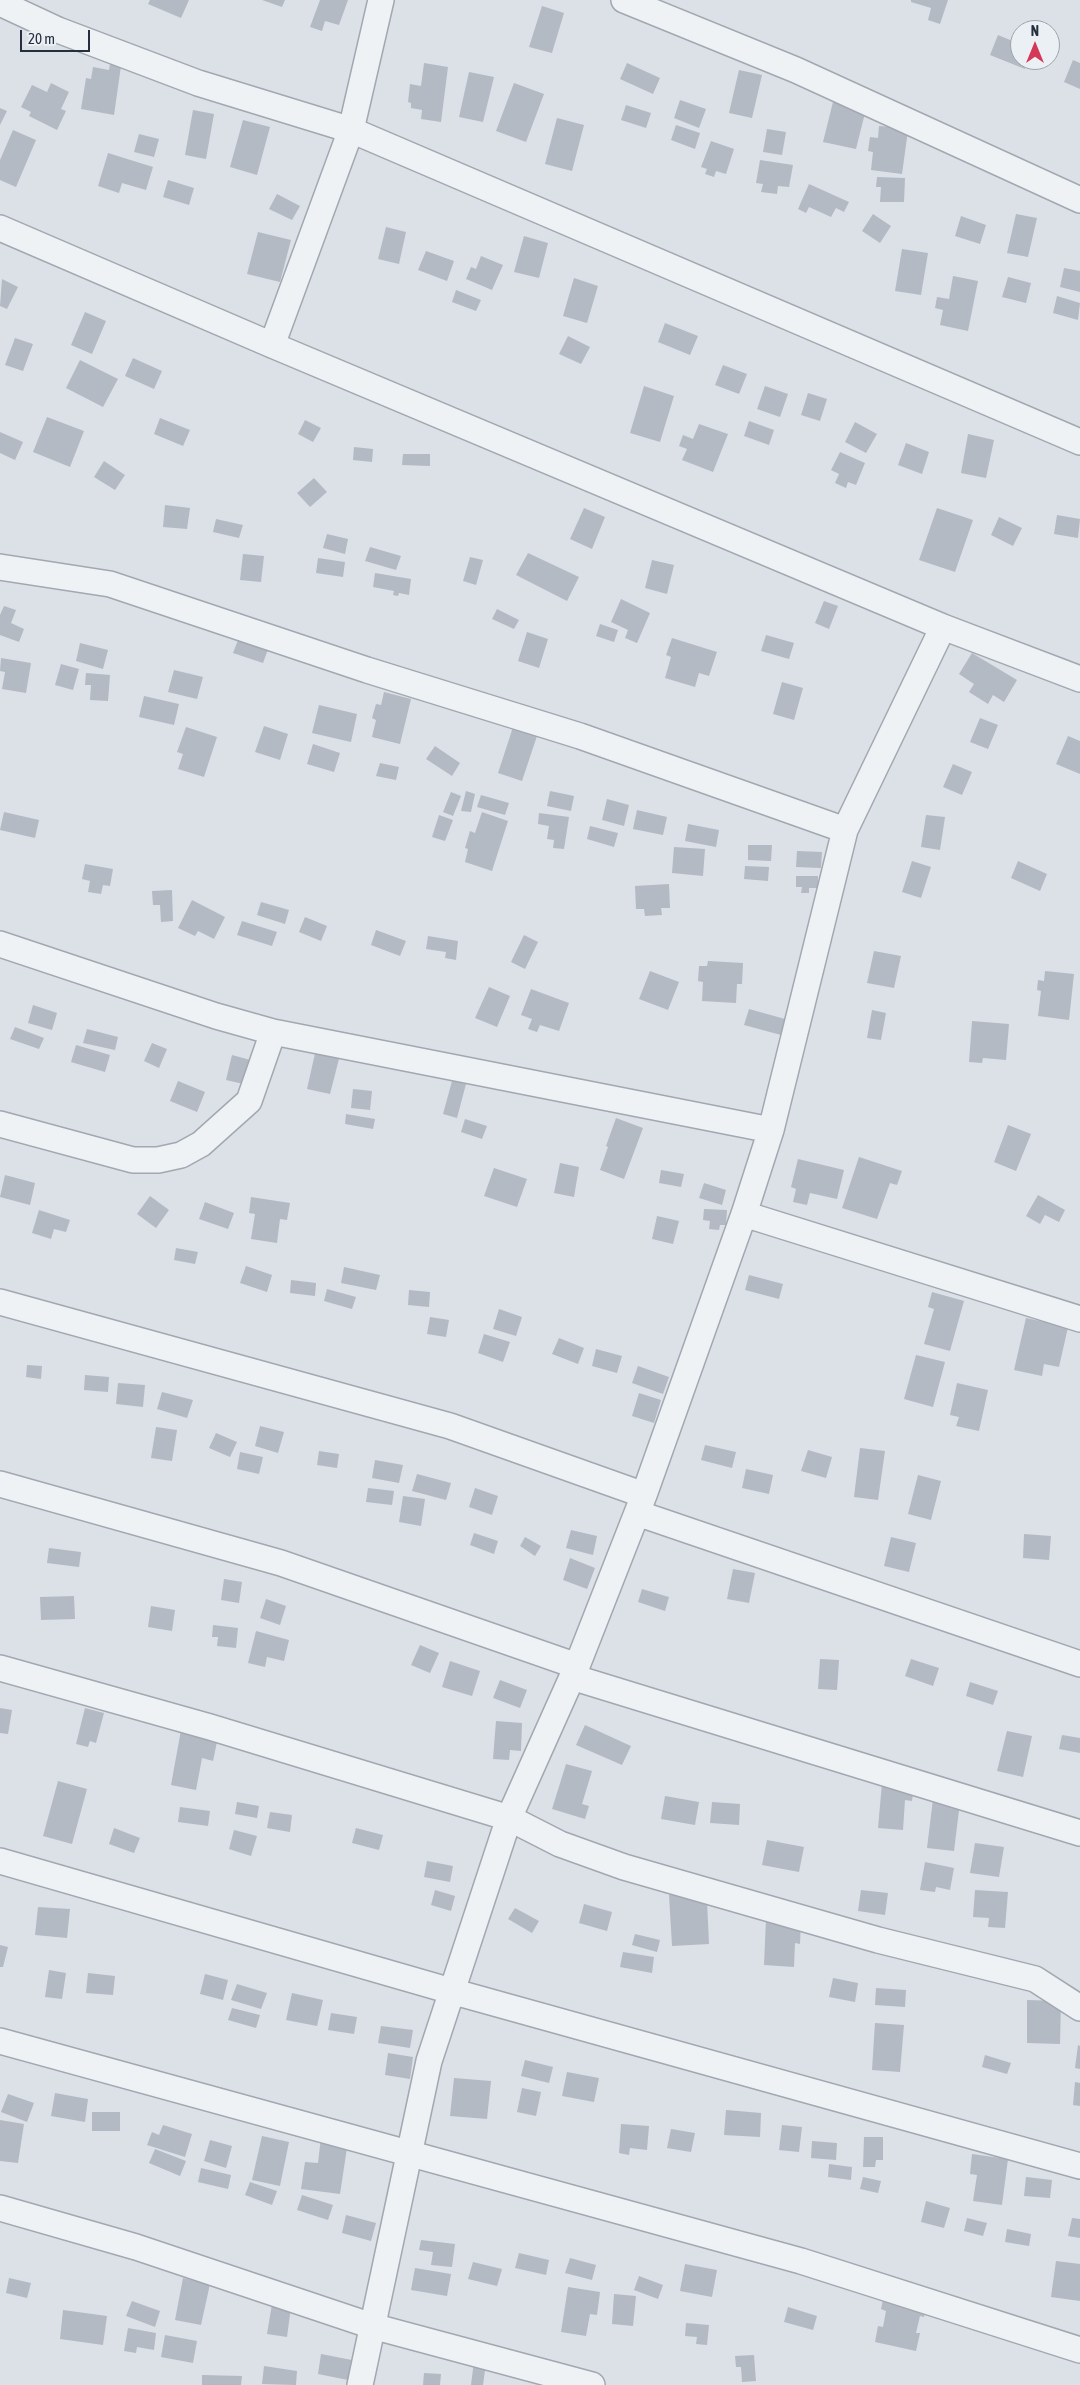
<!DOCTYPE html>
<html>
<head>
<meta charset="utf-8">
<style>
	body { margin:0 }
	#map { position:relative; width:1080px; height:2385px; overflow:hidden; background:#dce1e7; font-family:"Asap Condensed",sans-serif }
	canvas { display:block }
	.north { position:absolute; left:1010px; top:20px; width:50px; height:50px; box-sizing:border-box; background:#ebf0f5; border:1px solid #9ca3ac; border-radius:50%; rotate:0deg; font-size:14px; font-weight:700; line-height:20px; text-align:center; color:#252f3e }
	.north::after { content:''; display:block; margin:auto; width:18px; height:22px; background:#d53856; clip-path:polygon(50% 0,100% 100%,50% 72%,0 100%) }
	.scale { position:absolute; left:20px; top:30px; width:70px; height:22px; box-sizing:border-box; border:2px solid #252f3e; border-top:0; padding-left:6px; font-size:15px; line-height:18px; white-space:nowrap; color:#252f3e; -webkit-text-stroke:4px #ebf0f5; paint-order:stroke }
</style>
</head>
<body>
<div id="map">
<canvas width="1080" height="2385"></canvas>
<div class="north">N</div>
<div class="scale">20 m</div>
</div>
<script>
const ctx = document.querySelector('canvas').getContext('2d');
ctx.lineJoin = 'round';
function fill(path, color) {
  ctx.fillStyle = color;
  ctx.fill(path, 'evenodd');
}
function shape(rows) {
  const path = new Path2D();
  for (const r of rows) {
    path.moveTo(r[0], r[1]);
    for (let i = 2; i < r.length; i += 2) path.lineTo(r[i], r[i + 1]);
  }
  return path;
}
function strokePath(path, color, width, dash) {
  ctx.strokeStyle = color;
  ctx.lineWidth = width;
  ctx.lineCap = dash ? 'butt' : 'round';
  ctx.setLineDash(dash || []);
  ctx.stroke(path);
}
fill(shape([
	[150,0,189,0,181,18,148,4],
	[262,0,285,0,282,7],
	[320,0,348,0,339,25,325,21,322,31,310,27],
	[911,0,948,0,940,24,928,20,931,8,911,2],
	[542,6,564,13,552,53,529,47],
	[998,35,1020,44,1020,60,1028,60,1025,69,990,55],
	[1073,60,1080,63,1080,89,1064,82],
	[424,63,448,67,441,122,421,119,422,110,411,108,411,103,408,102,410,84,421,86],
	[627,63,660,78,653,94,620,79],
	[110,64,121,66,114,115,81,109,86,78,91,79,93,67,109,70],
	[739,70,762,75,752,118,729,113],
	[469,72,494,77,483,122,459,117],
	[51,83,69,92,61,109,66,111,57,130,29,116,31,112,21,107,32,85,47,92],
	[514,83,544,94,526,142,496,131],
	[834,98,867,105,856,149,823,142],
	[680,100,706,109,699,128,674,118],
	[626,105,651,113,646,128,621,120],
	[0,108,7,111,0,125],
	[193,110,214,114,206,159,185,155],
	[557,118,584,125,572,171,545,164],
	[243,120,270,127,257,175,230,167],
	[892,121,909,123,902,174,871,170,873,152,868,151,870,137,878,138,879,126,891,127],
	[676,125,700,133,695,149,671,140],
	[767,129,786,132,782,155,763,152],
	[13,130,36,140,16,187,0,180,0,160],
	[139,134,159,139,154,157,134,152],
	[711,141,734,149,726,174,716,171,714,177,705,174,707,169,701,167],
	[108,153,153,167,146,190,122,183,119,193,98,186],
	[760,160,793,165,789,187,778,186,777,194,761,192,763,184,756,183],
	[877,177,905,178,904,202,880,202,881,187,876,187],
	[168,180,194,188,189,205,163,197],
	[809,184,849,202,844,212,836,208,831,217,809,207,806,213,798,209],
	[277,194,300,206,292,220,269,209],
	[873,214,891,226,880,243,862,231],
	[1016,214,1037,218,1028,257,1007,253],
	[961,216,986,225,980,244,955,236],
	[386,227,406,232,399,264,378,259],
	[258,232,291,240,280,282,247,274],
	[524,236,548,243,539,278,514,272],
	[902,249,928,253,921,295,895,291],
	[426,251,454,261,447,281,418,270],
	[481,256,503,265,492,290,466,279,471,267,476,269],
	[1064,268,1080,271,1080,292,1060,287],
	[953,276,978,281,968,331,940,325,943,310,935,308,937,297,949,299],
	[1008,277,1031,283,1026,303,1002,297],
	[574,278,598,286,587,323,563,316],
	[2,279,18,287,7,309,0,306],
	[456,290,481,300,476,311,452,302],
	[1057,296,1080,303,1078,320,1053,313],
	[85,312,106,321,92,354,71,345],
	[665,323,698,336,690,355,658,342],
	[568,336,590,347,581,364,559,354],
	[15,338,33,344,23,371,5,365],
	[133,358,162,371,154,389,125,376],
	[80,360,118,379,103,407,66,388],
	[723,365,747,374,739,394,715,385],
	[644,386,674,396,660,442,630,433],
	[765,386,788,394,780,417,757,409],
	[808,393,827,399,820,421,801,415],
	[47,417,84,431,70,467,33,452],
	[160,418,190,430,183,446,154,434],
	[305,420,321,428,313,442,298,434],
	[749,421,774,430,769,445,744,436],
	[855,422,877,434,866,453,845,442],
	[699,424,728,434,713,472,682,460,687,449,679,446,683,435,693,439],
	[0,432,23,442,15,460,0,453],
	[968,434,994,440,986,478,961,473],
	[906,443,929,452,922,474,898,465],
	[354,447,373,449,372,462,353,460],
	[840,452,865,463,856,485,848,482,846,488,835,483,839,474,831,470],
	[403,454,430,454,430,466,402,465],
	[104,461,125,475,115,490,94,477],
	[314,478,327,492,310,507,297,493],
	[165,505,190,508,187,529,163,527],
	[584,508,605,517,592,549,570,539],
	[937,508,973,520,955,572,919,560],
	[1057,515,1080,519,1078,538,1054,534],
	[999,517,1022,528,1013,546,991,535],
	[216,519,243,525,239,538,213,532],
	[327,534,348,539,345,554,323,548],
	[370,547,401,556,396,570,365,561],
	[528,553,579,577,567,601,516,575],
	[243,554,264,556,261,582,240,580],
	[470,557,483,560,476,585,463,581],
	[318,558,345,562,343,577,316,573],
	[652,560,674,565,667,594,645,588],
	[375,573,411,579,409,595,399,593,398,596,393,595,394,591,373,587],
	[621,599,650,613,637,643,625,638,628,630,611,622],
	[824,601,838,606,829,629,815,623],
	[4,606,16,610,11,623,24,629,19,642,0,635,0,615],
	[497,609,519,620,514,629,492,619],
	[600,624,618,630,614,642,596,636],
	[527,632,548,639,539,668,518,661],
	[766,635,794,643,789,659,761,651],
	[672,638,717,652,709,676,699,673,695,687,665,678,671,657,666,655],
	[238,640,270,644,263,663,233,653],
	[80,643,108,650,103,669,76,661],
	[972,653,1017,680,1004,702,993,695,988,704,969,692,974,684,959,674],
	[1,658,31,663,26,693,2,689,5,672,0,671],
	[61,664,79,669,73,690,55,685],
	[174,670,203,677,197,699,168,692],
	[86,673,110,675,108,701,90,700,91,685,85,685],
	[782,682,803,688,794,720,773,714],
	[384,692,411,699,400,744,372,737,376,720,372,718,376,704,381,705],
	[144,696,179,704,174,725,139,717],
	[319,705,357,714,351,742,312,733],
	[980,718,998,725,988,749,970,742],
	[515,721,539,730,522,781,498,773],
	[264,726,288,734,280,760,255,752],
	[186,727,217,737,204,777,178,769,183,754,177,752],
	[1068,736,1080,741,1080,774,1056,764],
	[313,744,340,753,334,772,307,764],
	[435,746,460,763,452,776,426,759],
	[380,763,399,767,396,780,376,776],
	[953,764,972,772,962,795,943,787],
	[466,791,475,794,471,812,461,811],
	[550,791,574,796,571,811,547,806],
	[451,792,461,796,453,816,443,812],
	[481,795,509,803,505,815,477,807],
	[607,799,629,805,624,826,602,820],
	[637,810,667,817,663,835,633,829],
	[4,812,39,820,35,838,0,830],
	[482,812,508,821,492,871,465,862,468,849,465,848,470,831,475,833],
	[539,813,569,817,564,849,553,848,554,840,547,839,549,826,538,824],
	[439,815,453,820,445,841,432,837],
	[926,815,945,817,940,850,921,847],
	[688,824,719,830,716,847,685,841],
	[590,826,618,833,614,847,587,839],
	[748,845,772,845,771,861,748,860],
	[674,847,705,849,703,876,672,873],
	[797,851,822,852,821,868,796,867],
	[912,861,931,867,921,898,902,892],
	[1018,861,1047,874,1040,891,1011,878],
	[85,864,113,869,110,886,103,885,101,894,88,892,90,881,82,879],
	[745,866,769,867,768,881,744,879],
	[796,876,818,876,818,888,809,888,809,893,801,893,802,887,796,887],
	[669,884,670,908,661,908,662,915,645,916,644,909,636,909,635,886],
	[172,890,173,921,161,922,160,905,153,905,152,891],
	[192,900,225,917,214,939,198,931,195,936,178,928],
	[261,902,289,910,285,924,257,915],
	[305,917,327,926,321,941,299,932],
	[242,921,277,932,272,946,237,935],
	[376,930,406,941,400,956,371,945],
	[524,935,538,942,525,969,511,962],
	[428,936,458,941,456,960,445,958,446,952,426,949],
	[874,951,901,956,894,988,867,983],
	[708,961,743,963,742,984,737,984,736,1003,702,1001,703,982,698,981,699,966,707,966],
	[650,971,679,982,668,1010,639,999],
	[1045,971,1074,974,1069,1020,1038,1016,1041,991,1037,990,1038,980,1044,981],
	[489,987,510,996,497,1027,475,1018],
	[531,989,569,1003,559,1031,540,1025,537,1032,528,1029,532,1019,521,1015],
	[33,1005,57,1013,52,1030,28,1023],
	[749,1009,785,1019,781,1035,744,1025],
	[872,1010,886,1013,881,1040,867,1038],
	[972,1021,1009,1024,1006,1060,983,1058,982,1063,969,1062],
	[15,1027,44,1038,39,1049,10,1039],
	[87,1029,118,1037,115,1050,83,1043],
	[152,1043,167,1049,159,1068,144,1061],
	[76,1045,110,1055,105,1072,71,1062],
	[316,1049,340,1055,330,1094,307,1089],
	[232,1055,258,1062,252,1086,226,1080],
	[178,1081,205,1092,197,1112,170,1101],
	[452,1081,466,1084,457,1118,443,1114],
	[353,1089,372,1091,370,1110,351,1108],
	[346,1114,375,1119,373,1129,345,1124],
	[616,1118,643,1128,624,1179,600,1170,608,1147,606,1146],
	[465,1119,487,1126,482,1139,461,1132],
	[1008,1125,1031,1134,1016,1171,994,1162],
	[859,1157,902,1171,897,1185,890,1183,877,1219,842,1208],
	[798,1159,844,1170,837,1199,810,1193,807,1205,793,1202,796,1189,791,1187],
	[560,1163,579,1167,574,1197,554,1193],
	[494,1168,527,1179,517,1207,484,1196],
	[661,1170,684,1174,681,1187,659,1183],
	[5,1175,35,1183,30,1205,0,1197],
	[704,1183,726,1190,722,1205,699,1198],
	[1038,1195,1065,1210,1059,1222,1045,1215,1040,1224,1026,1216],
	[150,1196,169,1210,156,1228,137,1214],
	[251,1197,290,1203,287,1220,280,1219,277,1243,251,1239,255,1214,249,1213],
	[205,1202,234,1213,228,1229,199,1219],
	[704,1209,727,1210,726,1225,720,1225,719,1230,709,1229,710,1221,703,1220],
	[39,1210,70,1220,66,1232,54,1229,51,1239,32,1233],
	[657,1216,679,1221,673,1244,652,1239],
	[176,1248,198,1252,195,1264,174,1260],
	[246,1266,272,1275,267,1292,240,1283],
	[344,1267,380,1275,376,1290,341,1283],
	[749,1275,783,1284,779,1299,745,1290],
	[291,1280,316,1283,315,1296,290,1293],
	[327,1289,356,1297,352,1309,324,1301],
	[409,1290,430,1292,429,1307,408,1305],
	[932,1292,964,1301,950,1351,924,1344,934,1309,928,1307],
	[499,1309,522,1317,516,1336,493,1329],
	[430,1317,449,1320,446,1337,427,1334],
	[1026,1318,1068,1327,1059,1367,1044,1364,1042,1376,1014,1370],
	[484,1334,510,1342,503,1362,478,1353],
	[559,1338,584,1348,578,1364,552,1354],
	[596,1349,622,1356,617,1373,592,1366],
	[916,1355,945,1362,933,1407,904,1399],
	[27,1365,42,1366,41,1379,26,1377],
	[638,1366,669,1377,663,1394,632,1383],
	[85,1375,109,1377,108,1392,84,1390],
	[118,1383,145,1385,143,1407,116,1404],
	[957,1383,988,1390,979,1431,956,1426,959,1417,950,1415],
	[162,1392,193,1400,187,1418,157,1409],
	[639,1393,661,1400,654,1423,632,1416],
	[260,1426,284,1432,278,1453,255,1446],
	[156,1427,177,1430,172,1461,151,1458],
	[216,1433,237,1442,230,1457,209,1448],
	[705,1445,736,1452,732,1468,701,1460],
	[860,1448,885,1451,878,1500,854,1497],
	[808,1450,832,1457,826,1478,801,1471],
	[319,1451,339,1454,337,1468,317,1465],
	[240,1452,263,1457,259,1474,237,1469],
	[375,1460,403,1465,399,1483,372,1478],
	[746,1469,773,1475,769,1494,742,1488],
	[417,1474,451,1483,446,1500,412,1491],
	[918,1475,941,1481,931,1520,908,1514],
	[368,1488,394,1491,392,1505,366,1502],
	[475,1488,498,1496,492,1515,469,1507],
	[403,1496,425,1499,421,1526,399,1522],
	[571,1530,597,1536,593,1555,566,1548],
	[474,1533,498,1541,494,1554,470,1545],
	[1024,1534,1051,1536,1049,1560,1023,1558],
	[525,1537,541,1546,535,1556,520,1546],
	[891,1537,916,1543,909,1572,884,1566],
	[49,1548,81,1552,79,1567,47,1563],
	[570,1558,595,1568,587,1589,563,1580],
	[733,1569,755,1573,749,1603,727,1599],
	[224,1579,242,1582,239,1603,221,1600],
	[642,1589,669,1597,665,1611,638,1602],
	[74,1596,75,1619,41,1620,40,1597],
	[266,1599,286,1606,280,1625,260,1618],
	[151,1606,175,1610,172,1631,148,1627],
	[213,1625,238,1628,236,1648,217,1646,218,1637,212,1637],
	[256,1631,289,1640,284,1661,267,1657,265,1667,248,1663],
	[420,1645,439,1653,430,1673,411,1665],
	[820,1659,839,1660,837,1690,818,1689],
	[911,1659,939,1668,933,1686,905,1676],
	[450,1661,480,1671,472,1696,442,1687],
	[500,1680,527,1690,520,1708,493,1698],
	[970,1682,998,1691,993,1705,966,1696],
	[0,1708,12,1710,8,1734,0,1733],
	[85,1708,104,1713,96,1743,90,1741,88,1747,76,1744],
	[496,1721,522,1723,521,1751,510,1750,509,1760,493,1759],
	[585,1725,631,1746,622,1765,576,1745],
	[181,1730,218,1737,213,1761,202,1758,196,1790,171,1785],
	[1007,1731,1032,1736,1023,1777,997,1771],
	[1062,1735,1080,1738,1080,1753,1059,1749],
	[566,1764,592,1771,582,1804,589,1806,585,1819,552,1809],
	[58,1781,87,1789,72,1844,43,1836],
	[882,1783,914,1785,912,1801,905,1800,903,1830,878,1828],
	[665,1796,699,1802,695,1825,661,1819],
	[933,1799,960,1802,954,1851,927,1848],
	[237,1802,259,1806,257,1818,235,1814],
	[712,1802,740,1804,739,1825,710,1823],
	[180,1807,210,1811,208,1826,178,1822],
	[270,1812,292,1815,290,1832,267,1828],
	[114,1828,140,1838,134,1853,109,1844],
	[356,1828,383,1835,379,1850,352,1843],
	[234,1830,257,1836,251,1856,229,1849],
	[767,1840,804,1847,799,1872,762,1865],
	[975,1843,1004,1847,999,1877,970,1873],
	[427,1861,453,1866,450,1882,424,1877],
	[925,1862,954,1868,950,1890,936,1887,935,1892,920,1890],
	[435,1890,455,1896,451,1911,431,1905],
	[861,1890,888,1893,885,1915,858,1911],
	[975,1890,1008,1892,1005,1928,988,1927,989,1918,973,1917],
	[690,1894,691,1901,707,1900,709,1944,672,1946,669,1895],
	[584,1904,612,1912,607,1931,579,1923],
	[38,1907,70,1909,67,1938,35,1935],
	[515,1908,539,1921,532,1933,508,1919],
	[766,1919,801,1920,800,1944,795,1943,794,1967,764,1965],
	[635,1934,660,1940,657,1952,632,1945],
	[0,1945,8,1947,3,1967,0,1967],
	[623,1952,654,1957,652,1973,620,1967],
	[49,1970,66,1973,62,1999,45,1997],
	[88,1973,115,1976,113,1995,86,1993],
	[205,1974,228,1980,223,2000,200,1994],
	[833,1978,858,1983,855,2002,829,1997],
	[237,1984,267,1993,261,2009,231,2000],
	[876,1988,906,1990,905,2007,875,2005],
	[292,1993,323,2000,317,2026,286,2020],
	[1027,2000,1061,2001,1060,2044,1027,2043],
	[232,2008,260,2015,256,2028,228,2020],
	[331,2013,357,2017,354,2034,328,2030],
	[875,2023,904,2025,900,2072,872,2070],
	[381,2026,413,2030,410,2048,378,2043],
	[1078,2045,1080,2046,1080,2069,1075,2068],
	[388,2053,413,2057,410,2079,385,2075],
	[985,2055,1011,2063,1007,2074,982,2067],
	[525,2060,553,2067,549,2083,521,2076],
	[567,2072,599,2078,594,2102,562,2096],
	[454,2078,491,2081,487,2119,450,2116],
	[1075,2082,1080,2083,1080,2106,1073,2105],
	[522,2088,541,2092,536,2116,517,2112],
	[55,2093,88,2099,85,2122,51,2116],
	[8,2094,34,2103,27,2122,1,2112],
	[726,2110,761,2113,760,2137,724,2135],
	[92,2112,120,2112,120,2131,92,2131],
	[0,2120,24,2124,18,2163,0,2161],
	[621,2124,649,2126,647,2150,630,2148,629,2155,619,2153],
	[163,2125,192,2134,185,2157,147,2145,152,2132,159,2135],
	[782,2125,802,2127,799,2152,779,2150],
	[671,2129,695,2133,691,2152,667,2148],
	[262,2136,289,2142,280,2186,252,2180],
	[321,2137,348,2141,340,2194,301,2189,305,2162,318,2163],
	[864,2137,883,2137,883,2160,876,2160,875,2167,863,2167],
	[210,2140,232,2146,226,2168,204,2161],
	[812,2141,837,2143,836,2160,811,2158],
	[155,2149,186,2161,180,2176,149,2163],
	[972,2154,1008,2159,1002,2205,973,2201,977,2175,970,2174],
	[829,2164,852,2167,851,2180,828,2177],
	[201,2168,231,2175,228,2189,198,2182],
	[863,2177,881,2181,878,2193,860,2189],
	[1026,2177,1052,2180,1050,2198,1024,2196],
	[250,2182,277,2191,272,2205,245,2195],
	[302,2195,333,2205,328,2220,297,2210],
	[926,2201,950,2208,944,2228,921,2222],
	[346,2215,376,2223,371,2241,342,2233],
	[967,2218,987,2223,983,2236,964,2231],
	[1072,2218,1080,2219,1080,2238,1068,2236],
	[1007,2229,1031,2234,1029,2246,1005,2242],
	[421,2240,455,2244,452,2267,431,2265,433,2252,419,2250],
	[519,2253,549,2260,546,2275,515,2268],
	[570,2258,596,2265,592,2280,565,2273],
	[1056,2261,1080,2264,1080,2301,1051,2297],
	[473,2262,502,2269,497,2286,468,2279],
	[685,2264,717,2270,712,2297,680,2291],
	[415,2268,451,2274,447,2296,411,2290],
	[639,2276,663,2285,658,2299,634,2290],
	[9,2278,31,2283,27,2298,6,2293],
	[183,2278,210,2284,201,2325,175,2320],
	[568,2287,600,2292,597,2315,590,2314,586,2336,561,2332],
	[614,2294,636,2296,633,2326,612,2324],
	[884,2295,927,2304,924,2317,920,2316,916,2333,920,2333,916,2351,875,2342,878,2326,883,2327,886,2311,881,2309],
	[132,2301,160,2311,155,2327,126,2316],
	[272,2304,291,2307,287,2337,267,2334],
	[788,2307,817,2316,813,2330,784,2322],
	[63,2310,107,2316,103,2345,60,2339],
	[686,2323,709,2325,707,2345,696,2344,697,2337,685,2336],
	[128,2328,156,2333,154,2350,137,2347,136,2353,124,2351],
	[165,2335,197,2341,193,2363,161,2357],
	[321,2354,357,2361,353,2381,318,2374],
	[754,2355,756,2381,742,2382,741,2367,736,2367,735,2356],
	[474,2361,486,2363,483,2385,471,2385],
	[264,2366,297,2371,296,2385,262,2384],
	[424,2373,441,2374,440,2385,423,2385],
	[202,2375,242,2376,241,2385,202,2385]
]), '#b3bac4');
const minor = shape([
	[624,0,796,70,1080,200],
	[0,3,58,30,198,83,351,130,1080,442],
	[0,228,272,345,943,627,1080,679],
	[272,345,351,130,381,0],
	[0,567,110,584,367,670,580,736,845,830],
	[0,944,216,1016,273,1032,771,1130],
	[0,1124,133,1160,158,1160,181,1155,201,1144,249,1101,273,1032],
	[744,1214,1080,1319],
	[0,1302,450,1426,644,1495],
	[0,1484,281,1563,577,1666],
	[637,1513,1080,1664],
	[0,1668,210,1727,509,1818,560,1844,624,1867,878,1940,1035,1979,1080,2008],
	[572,1677,1080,1833],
	[0,1861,451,1991,1080,2166],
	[0,2041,801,2261,1080,2350],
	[0,2208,136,2247,372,2326,592,2385],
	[360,2385,429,2061,509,1818,577,1666,644,1495,744,1214,771,1130,845,830,943,627]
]);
strokePath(minor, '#a1a8b1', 28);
strokePath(minor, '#eff2f5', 25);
</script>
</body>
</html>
